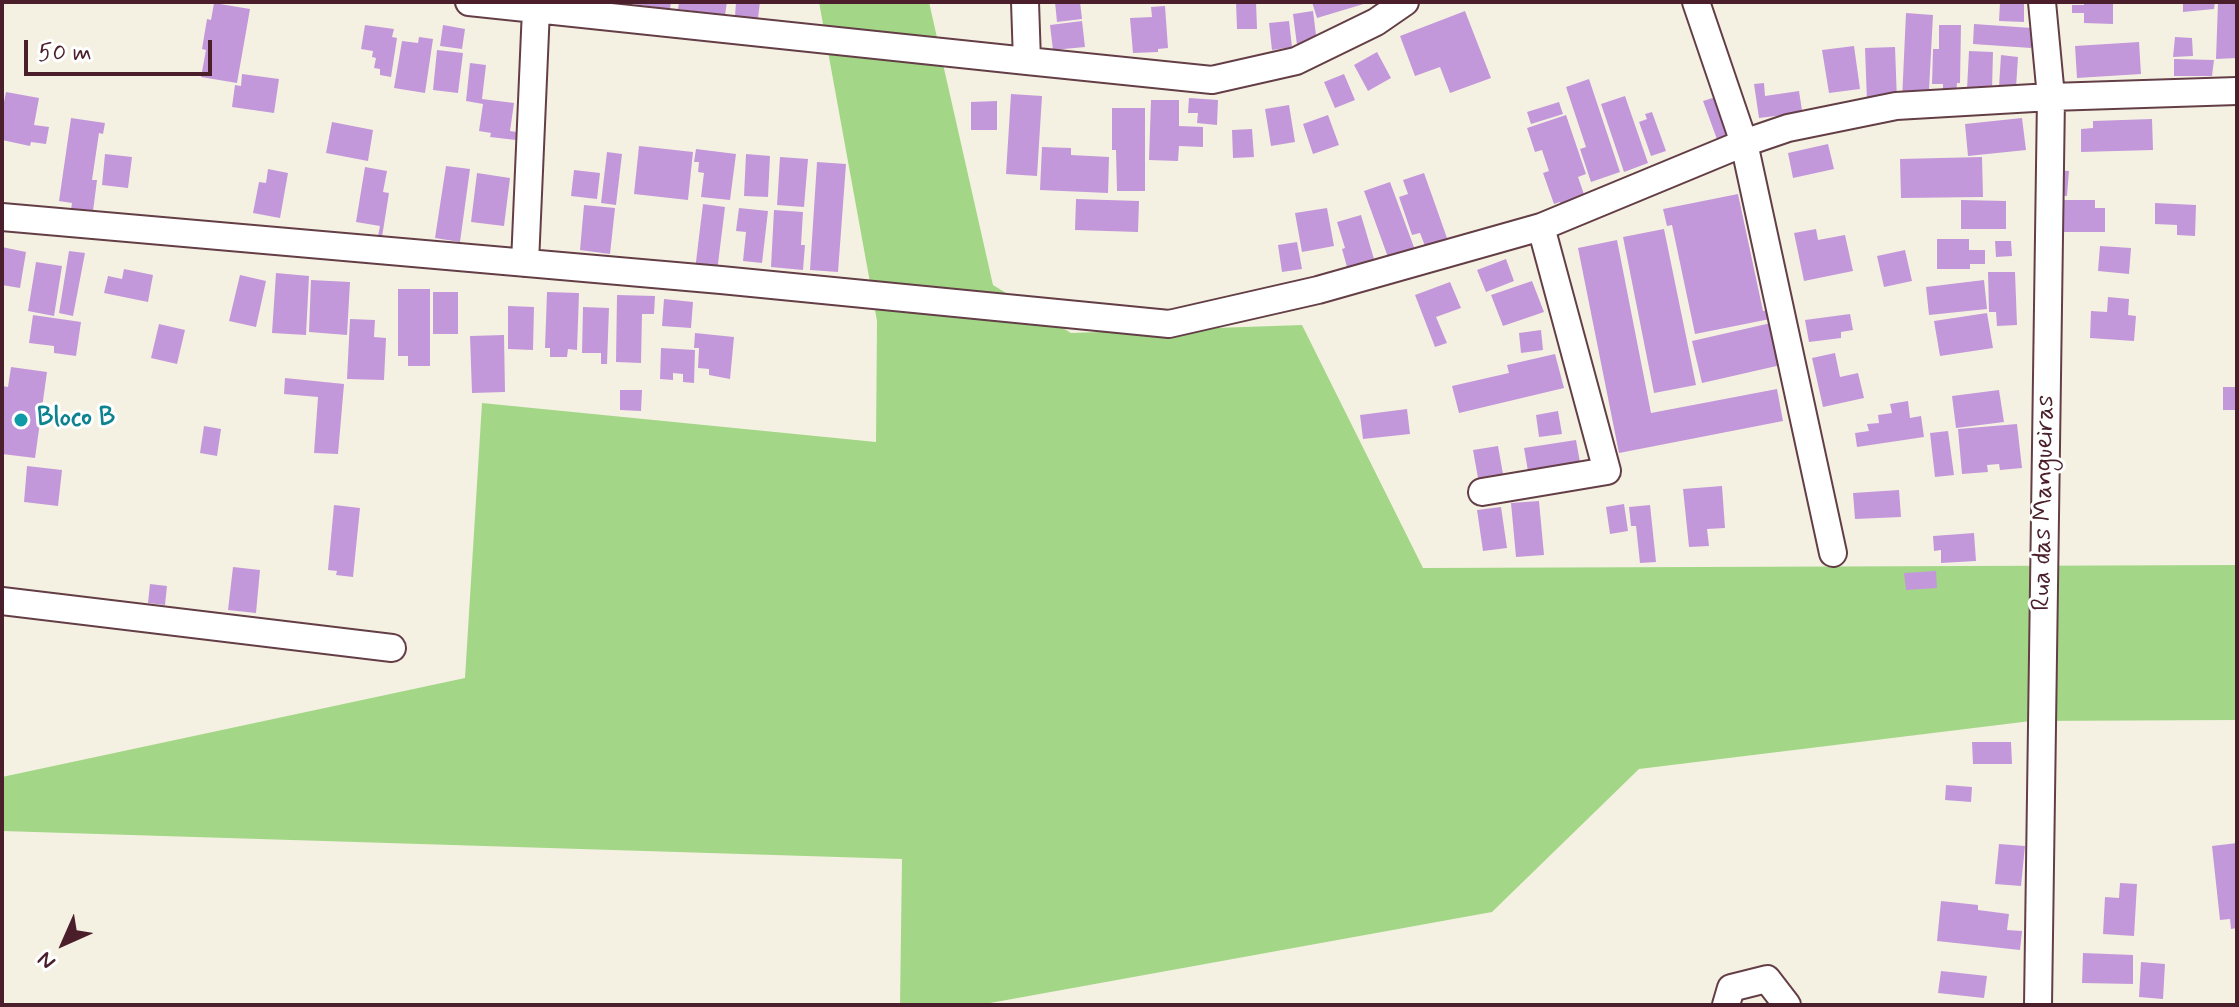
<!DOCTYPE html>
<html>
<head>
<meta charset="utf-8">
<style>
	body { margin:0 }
	#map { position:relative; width:2239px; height:1007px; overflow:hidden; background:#f5f1e2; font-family:Mynerve,sans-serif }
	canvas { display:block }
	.frame { position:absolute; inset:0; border:4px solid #4a1f2b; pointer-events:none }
	.north { position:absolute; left:24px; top:903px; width:80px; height:80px; -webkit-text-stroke:6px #fff; paint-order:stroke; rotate:225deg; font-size:22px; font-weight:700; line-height:32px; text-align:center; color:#4a1f2b }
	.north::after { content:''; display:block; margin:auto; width:28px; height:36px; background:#4a1f2b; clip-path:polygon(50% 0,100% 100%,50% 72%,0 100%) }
	.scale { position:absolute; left:24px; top:40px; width:188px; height:36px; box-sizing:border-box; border:4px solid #4a1f2b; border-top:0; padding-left:10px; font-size:24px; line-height:28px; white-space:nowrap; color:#4a1f2b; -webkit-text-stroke:6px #fff; paint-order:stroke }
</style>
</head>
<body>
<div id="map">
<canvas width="2239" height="1007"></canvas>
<div class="frame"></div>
<div class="north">N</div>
<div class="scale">50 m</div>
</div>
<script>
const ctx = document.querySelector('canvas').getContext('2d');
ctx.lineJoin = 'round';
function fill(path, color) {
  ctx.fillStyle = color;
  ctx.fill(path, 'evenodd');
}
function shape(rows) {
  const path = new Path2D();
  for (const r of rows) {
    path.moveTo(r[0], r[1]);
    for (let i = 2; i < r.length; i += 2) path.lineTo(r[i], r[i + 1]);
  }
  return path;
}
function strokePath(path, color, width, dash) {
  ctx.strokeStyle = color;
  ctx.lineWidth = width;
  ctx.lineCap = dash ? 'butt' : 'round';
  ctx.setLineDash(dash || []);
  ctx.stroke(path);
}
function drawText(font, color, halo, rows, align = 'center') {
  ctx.font = font + ' Mynerve,sans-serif';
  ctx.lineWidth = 6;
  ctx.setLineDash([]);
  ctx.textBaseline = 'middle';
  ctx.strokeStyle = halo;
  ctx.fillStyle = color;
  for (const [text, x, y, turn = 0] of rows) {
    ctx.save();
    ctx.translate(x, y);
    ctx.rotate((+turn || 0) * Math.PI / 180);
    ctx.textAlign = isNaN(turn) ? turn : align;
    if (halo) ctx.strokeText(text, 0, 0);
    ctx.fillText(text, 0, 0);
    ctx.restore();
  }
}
fill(shape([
	[819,2,929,2,993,285,1071,333,1302,325,1423,568,2237,565,2237,720,2031,721,1639,769,1492,912,979,1005,900,1005,902,859,2,831,2,777,465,678,482,403,876,442,877,321]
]), '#a3d787');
fill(shape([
	[632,2,671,2,670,9,632,4],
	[679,2,727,2,725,15,678,9],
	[736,2,760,2,758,18,735,16],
	[1055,2,1080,2,1082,19,1057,22],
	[1236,2,1256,2,1257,29,1237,29],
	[1312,2,1367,2,1367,3,1317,18],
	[2000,2,2024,2,2024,22,1999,21],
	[2084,2,2113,2,2113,24,2084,23,2084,13,2072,13,2072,5,2084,5],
	[2183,2,2215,2,2214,9,2183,12],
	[2218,2,2237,2,2237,58,2216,59],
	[214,3,250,9,237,83,201,77,206,50,202,49,207,19,211,20],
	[1165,6,1168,48,1158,49,1158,52,1133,53,1130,18,1152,17,1151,7],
	[1313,11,1317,43,1297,45,1293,14],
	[1465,11,1491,78,1450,93,1440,67,1415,76,1400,36],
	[1906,13,1933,15,1929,90,1932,90,1932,101,1902,100],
	[1082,21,1085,47,1053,50,1050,25],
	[1289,21,1292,47,1272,50,1269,23],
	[1974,24,2032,28,2031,48,1973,44],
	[365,25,394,29,392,37,397,38,391,77,380,75,380,69,374,68,376,58,372,57,373,51,361,49],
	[443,25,465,29,462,49,440,46],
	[1939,25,1961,25,1960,83,1957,83,1956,95,1943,94,1943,84,1932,84,1933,49,1939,49],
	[419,37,433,39,425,93,394,88,402,41,418,43],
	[2175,37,2192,38,2193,56,2173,57],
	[2139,42,2141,74,2077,78,2075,46],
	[1854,46,1860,89,1829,93,1822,50],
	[1895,47,1897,101,1867,102,1865,48],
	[437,50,463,53,458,93,433,90],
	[1969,51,1993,52,1992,90,1967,89],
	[1377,52,1391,78,1368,91,1354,65],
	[2001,55,2018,57,2016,88,1999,87],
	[2174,59,2214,60,2212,76,2174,76],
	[470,63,486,65,482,99,514,103,510,131,517,132,516,140,490,137,491,133,479,131,483,104,466,101],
	[242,74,279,79,274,113,232,107,235,85,241,86],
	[1344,74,1355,100,1335,108,1324,82],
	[1589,79,1620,172,1591,182,1580,149,1586,147,1566,87],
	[1764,83,1765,96,1799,91,1803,117,1792,114,1759,118,1754,84],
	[6,92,39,98,34,125,49,127,46,144,31,142,30,146,2,140,2,112],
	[1011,94,1042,96,1037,176,1006,174],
	[1625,96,1648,163,1624,172,1601,104],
	[1719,96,1733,137,1718,142,1703,101],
	[1189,98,1218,100,1217,125,1197,123,1198,113,1188,113],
	[1151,100,1179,100,1179,126,1203,127,1203,147,1179,146,1178,161,1149,160],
	[997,101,997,130,971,130,971,102],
	[1559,102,1563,114,1531,124,1527,112],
	[1289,105,1295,142,1271,146,1265,109],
	[1112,108,1145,108,1145,191,1117,191,1116,150,1112,150],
	[1652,112,1666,151,1651,156,1639,122,1647,119,1645,114],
	[1328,115,1339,145,1313,154,1303,124],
	[1566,115,1586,174,1578,177,1586,200,1561,208,1560,202,1554,204,1543,173,1549,171,1542,150,1535,152,1527,128],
	[71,118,105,123,103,134,99,133,92,180,97,180,92,219,70,216,72,203,59,201],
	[2022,118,2026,150,1968,156,1965,124],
	[2152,119,2153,150,2081,152,2081,129,2093,128,2093,121],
	[332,122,373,130,368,161,326,153],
	[1252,129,1254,157,1233,158,1232,130],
	[1828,144,1834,169,1793,178,1788,153],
	[639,146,693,152,688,200,634,194],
	[1042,147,1071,148,1071,155,1109,157,1108,193,1040,190],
	[696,149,736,154,730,200,701,197,704,173,698,172,699,162,694,162],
	[607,152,622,154,616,205,601,203],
	[105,154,132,157,128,188,102,185],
	[746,154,770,156,768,197,744,196],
	[780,157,808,159,804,207,777,205],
	[1982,157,1983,197,1901,198,1900,159],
	[817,162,846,164,838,272,810,270],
	[446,166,470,169,460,242,435,238],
	[365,167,387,171,383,192,389,193,382,237,378,236,380,226,356,222],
	[268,169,288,173,280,218,253,213,259,182,266,183],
	[574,170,600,173,597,199,571,196],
	[2055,170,2069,171,2067,196,2053,195],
	[477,173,510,178,504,226,471,222],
	[1424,173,1447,238,1425,246,1420,233,1412,235,1399,197,1408,194,1403,180],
	[1390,182,1415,250,1389,260,1364,191],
	[1738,194,1763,311,1768,310,1770,319,1695,334,1672,225,1667,226,1663,209],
	[1076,199,1139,201,1138,232,1075,230],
	[1961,200,2006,201,2006,229,1961,229],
	[2059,200,2095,200,2095,208,2105,208,2105,232,2059,232],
	[2155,203,2196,205,2195,236,2177,235,2177,225,2155,224],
	[703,204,725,207,717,272,695,270],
	[584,205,615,208,610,254,580,250],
	[739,208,768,211,762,263,743,261,746,232,736,231],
	[1327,208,1334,246,1302,252,1295,213],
	[774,210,803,212,801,245,805,245,803,270,771,267],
	[1361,215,1374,259,1347,267,1342,249,1345,248,1337,222],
	[1664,229,1696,385,1654,393,1623,237],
	[1816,229,1818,240,1845,235,1853,271,1804,281,1794,233],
	[1937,239,1969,239,1969,250,1985,250,1985,264,1970,264,1970,269,1937,269],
	[1617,240,1651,413,1777,389,1783,421,1619,453,1578,248],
	[1995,241,2011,241,2012,256,1996,257],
	[1297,242,1302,269,1282,272,1278,245],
	[2100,246,2131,248,2129,274,2098,271],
	[2,247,26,252,20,288,2,285],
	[1905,250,1912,281,1884,287,1877,256],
	[69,251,85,253,73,316,59,313],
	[1506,259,1514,281,1486,292,1477,270],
	[36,262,62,266,54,316,28,311],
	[124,269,153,275,148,302,104,293,108,276,122,279],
	[1988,272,2015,272,2017,325,1997,326,1996,312,1989,312],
	[276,273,309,276,306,335,272,333],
	[240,275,266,281,256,327,229,321],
	[311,280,350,282,347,335,309,332],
	[1984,280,1987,309,1929,315,1926,287],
	[1532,281,1544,312,1503,326,1491,295],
	[1450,282,1461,308,1436,317,1447,343,1435,347,1415,295],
	[398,289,430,289,430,366,408,366,408,356,398,356],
	[433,292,458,292,458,334,433,334],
	[547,292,579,293,577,350,568,349,567,357,550,357,550,348,545,348],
	[617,295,655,296,654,314,642,314,641,363,616,362],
	[2108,297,2129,299,2128,315,2136,316,2134,341,2090,338,2091,311,2107,312],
	[664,299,693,302,691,328,662,326],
	[508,306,534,307,533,350,508,349],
	[583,307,609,308,607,364,601,364,601,353,582,353],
	[1987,313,1993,348,1940,356,1934,321],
	[1850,314,1853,330,1841,332,1841,338,1809,342,1805,320],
	[33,315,81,322,76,356,54,353,54,346,29,343],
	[350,319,375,320,374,337,386,338,384,380,347,379],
	[1771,323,1781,365,1702,383,1692,341],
	[159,324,185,330,177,364,151,358],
	[1541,330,1543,350,1521,353,1519,333],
	[695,333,734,337,730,379,709,375,709,369,698,368,699,348,694,348],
	[504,335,505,392,472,393,470,336],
	[661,348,695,350,694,383,683,382,683,374,673,373,673,380,660,379],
	[1835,353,1840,377,1858,373,1864,398,1823,407,1812,358],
	[1555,354,1564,388,1459,413,1452,386,1509,373,1507,365],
	[11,367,47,372,35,458,2,454,2,386,8,387],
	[285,378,344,384,338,454,314,453,318,397,284,394],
	[2223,387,2237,387,2237,410,2223,410],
	[620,390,642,390,641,411,620,410],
	[1999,390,2004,422,1956,428,1952,396],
	[1908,401,1910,418,1921,416,1924,437,1857,447,1855,433,1869,431,1867,424,1879,423,1878,415,1892,413,1890,404],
	[1407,409,1410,434,1363,439,1360,415],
	[1558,411,1562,434,1539,437,1536,415],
	[2017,424,2022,468,2000,470,1999,464,1987,465,1988,472,1962,474,1958,429],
	[204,426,221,429,217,456,200,453],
	[1948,431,1954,475,1935,477,1930,433],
	[1576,440,1581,468,1529,477,1524,448],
	[1498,446,1503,474,1478,478,1473,450],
	[27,466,62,470,58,506,24,502],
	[1722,486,1725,528,1707,529,1709,546,1689,547,1683,489],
	[1899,490,1901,517,1855,519,1853,493],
	[1539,501,1544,555,1516,557,1511,503],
	[1624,504,1628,531,1610,534,1606,507],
	[334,505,360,508,353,577,336,575,337,571,328,570],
	[1650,505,1656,562,1640,563,1636,526,1631,526,1629,507],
	[1501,507,1507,548,1483,551,1477,510],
	[1974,533,1976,561,1941,563,1941,550,1934,551,1933,536],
	[233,567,260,570,256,613,228,610],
	[1936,571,1937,588,1906,590,1904,573],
	[150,584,167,586,165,605,148,603],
	[1972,742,2011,742,2012,764,1973,764],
	[1946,785,1972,787,1971,802,1945,800],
	[2237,843,2237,928,2231,929,2230,919,2220,920,2212,846],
	[1999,844,2025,846,2021,886,1995,884],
	[2120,883,2137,884,2134,936,2103,934,2105,897,2119,898],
	[1941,901,1978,905,1978,910,2009,914,2007,930,2022,931,2020,950,1937,941],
	[2083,953,2133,955,2133,984,2082,983],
	[2141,962,2165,964,2163,999,2139,997],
	[1941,971,1987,976,1984,998,1938,993]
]), '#c398da');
const minor = shape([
	[469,2,1027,61],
	[1025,2,1027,61,1212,80,1296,61,1376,22,1405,2],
	[1696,2,1744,143,1833,553],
	[2,217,721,280,1169,324,1318,290,1541,227,1744,143,1788,128,1896,106,2051,97,2237,91],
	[525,263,536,9],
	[1482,492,1607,471,1541,227],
	[2,601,392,648],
	[1726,1005,1731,988,1767,979,1787,1005],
	[2038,1005,2051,97,2042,2]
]);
strokePath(minor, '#643e46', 30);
strokePath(minor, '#fff', 26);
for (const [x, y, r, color] of [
	[21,420,8,"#0f9aa8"]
]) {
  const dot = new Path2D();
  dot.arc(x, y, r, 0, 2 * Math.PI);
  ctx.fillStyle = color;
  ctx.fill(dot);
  strokePath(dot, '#fff', 3);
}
drawText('bold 26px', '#0d838f', '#fff', [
	["Bloco B",37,420]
], 'left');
drawText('26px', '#4a1f2b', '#fff', [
	["Rua das Mangueiras",2045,503,-89]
]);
</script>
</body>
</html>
